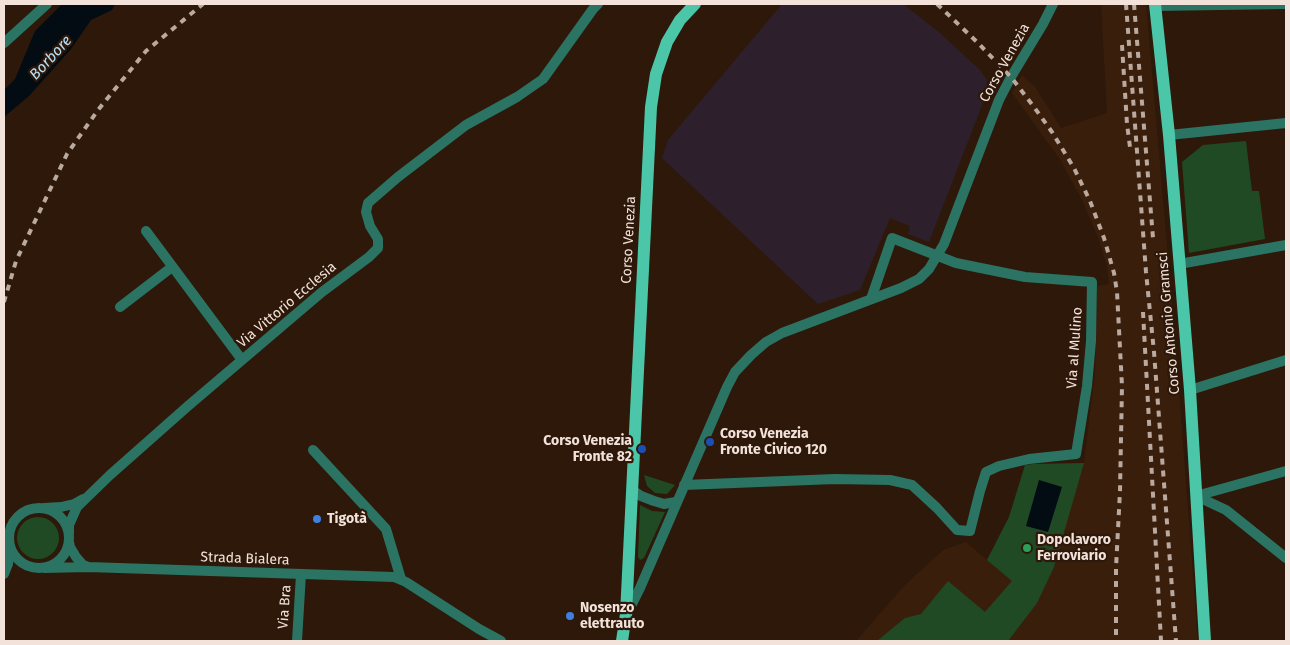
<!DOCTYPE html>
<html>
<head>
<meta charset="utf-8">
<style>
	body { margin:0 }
	#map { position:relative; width:1290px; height:645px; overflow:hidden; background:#2d180a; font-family:"Fira Sans",sans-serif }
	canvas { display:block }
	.frame { position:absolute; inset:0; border:5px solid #f2e2da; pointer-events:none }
</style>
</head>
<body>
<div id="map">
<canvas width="1290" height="645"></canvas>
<div class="frame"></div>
</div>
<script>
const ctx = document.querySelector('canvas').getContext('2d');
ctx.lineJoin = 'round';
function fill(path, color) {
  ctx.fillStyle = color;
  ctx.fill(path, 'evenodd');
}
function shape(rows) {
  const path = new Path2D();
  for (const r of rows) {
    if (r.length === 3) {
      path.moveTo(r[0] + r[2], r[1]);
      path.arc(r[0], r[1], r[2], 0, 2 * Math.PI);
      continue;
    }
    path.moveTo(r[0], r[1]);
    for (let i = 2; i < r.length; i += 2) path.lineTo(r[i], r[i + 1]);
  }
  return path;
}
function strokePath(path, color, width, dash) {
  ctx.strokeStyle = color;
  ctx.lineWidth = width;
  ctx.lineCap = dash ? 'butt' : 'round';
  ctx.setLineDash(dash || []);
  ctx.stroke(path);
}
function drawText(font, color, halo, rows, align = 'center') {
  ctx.font = font + ' "Fira Sans",sans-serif';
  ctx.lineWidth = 4.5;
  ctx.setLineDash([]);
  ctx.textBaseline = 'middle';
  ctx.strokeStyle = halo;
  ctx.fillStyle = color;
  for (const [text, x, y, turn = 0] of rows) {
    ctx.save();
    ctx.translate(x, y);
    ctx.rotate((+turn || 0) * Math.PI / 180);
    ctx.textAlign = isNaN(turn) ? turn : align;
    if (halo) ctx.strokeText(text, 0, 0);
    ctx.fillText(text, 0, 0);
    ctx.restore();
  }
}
fill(shape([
	[1101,4,1146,4,1174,325,1198,641,856,641,904,586,943,550,966,542,987,560,1009,517,1025,465,1033,464,1084,463,1095,372,1097,286,1109,284,1107,266,1099,240,1082,200,1061,161,1012,93,1022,75,1036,88,1061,128,1107,113]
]), '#3a1e0c');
fill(shape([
	[782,4,903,4,940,33,980,70,987,80,986,95,929,242,908,234,910,226,890,218,860,290,818,304,662,158,668,140]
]), '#2d202c');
fill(shape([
	[1246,141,1252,191,1259,191,1265,239,1189,253,1182,162,1203,145],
	[1084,463,1054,567,1037,603,1008,641,877,641,905,618,921,614,948,581,985,612,1012,581,987,560,1009,517,1025,465,1033,464],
	[644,475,675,485,667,494,655,493,647,486],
	[640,505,652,511,665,512,644,558,640,560,638,557],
	[38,538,21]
]), '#204a24');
fill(shape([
	[62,4,115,4,112,10,91,20,71,49,29,96,4,117,4,90,15,79,35,31],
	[1039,480,1062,487,1048,532,1026,526]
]), '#030c13');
strokePath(shape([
	[1155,6,1286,4],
	[4,43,47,4],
	[1169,135,1286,123],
	[146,231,242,360],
	[1179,264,1286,245],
	[120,307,172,267],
	[1190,390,1286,360],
	[313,450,386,529,401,579],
	[684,485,835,479,890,480,912,485,937,508,957,530,970,531,980,491,986,472,999,466,1029,459,1076,454,1087,386,1091,341,1092,282,1025,277,956,263,892,238,871,299],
	[632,490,641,496,654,501,664,504,676,502],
	[1196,496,1226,510,1286,558],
	[1196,496,1286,471],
	[44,508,61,507,74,504,83,499],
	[69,533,69,525,77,507,110,475,188,406,322,292,369,257,378,248,378,239,370,226,366,212,368,203,398,177,466,125,517,97,543,79,593,9,598,4],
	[297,641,301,574]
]), '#2b7362', 10);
strokePath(shape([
	[39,538,30],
	[69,542,70,547,76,557,83,565,88,567],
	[44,568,88,567,394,577,406,582,479,629,501,641],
	[4,574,8,564,9,548],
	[627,614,640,588,727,387,735,372,751,355,766,342,782,333,901,288,919,279,929,269,944,244,999,100,1011,77,1043,24,1053,4]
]), '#2b7362', 10);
strokePath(shape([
	[1155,4,1169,135,1190,390,1205,641],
	[622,641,626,614,651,107,656,74,667,42,680,20,695,4]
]), '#4bc6a8', 12);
strokePath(shape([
	[937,4,977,42,1011,77,1034,107,1052,132,1074,168,1090,201,1104,238,1114,273,1117,292,1122,386,1120,491,1116,568,1116,641],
	[1126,4,1146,272,1154,352,1176,641],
	[1134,4,1153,238],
	[1122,45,1127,124,1130,147],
	[4,302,16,261,67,154,98,110,146,51,203,4],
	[1143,312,1161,641]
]), '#baa99f', 4, [6, 6]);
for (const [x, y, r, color] of [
	[710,442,5,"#1a4fb4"],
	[642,449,5,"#1a4fb4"],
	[317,519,5,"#3f7fe0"],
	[1027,548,5,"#2e9e5b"],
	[570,616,5,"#3f7fe0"]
]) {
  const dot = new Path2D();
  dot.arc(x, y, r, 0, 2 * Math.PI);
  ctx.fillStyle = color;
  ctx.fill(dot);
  strokePath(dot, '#2d180a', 2);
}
drawText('14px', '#f2e2da', '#2d180a', [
	["Corso Venezia",1005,63,-61],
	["Corso Venezia",629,240,-87],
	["Via Vittorio Ecclesia",287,305,-40],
	["Corso Antonio Gramsci",1169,323,-95],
	["Via al Mulino",1075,348,-86],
	["Strada Bialera",245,559,2],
	["Via Bra",285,607,-86]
]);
drawText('bold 14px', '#f2e2da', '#2d180a', [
	["Corso Venezia",720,434],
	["Fronte Civico 120",720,450],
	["Corso Venezia",632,441,"right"],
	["Fronte 82",632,457,"right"],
	["Tigotà",327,519],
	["Dopolavoro",1037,540],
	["Ferroviario",1037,556],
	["Nosenzo",580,608],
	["elettrauto",580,624]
], 'left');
drawText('italic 15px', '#b6e1fa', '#2d180a', [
	["Borbore",51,58,-47]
]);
</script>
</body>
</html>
